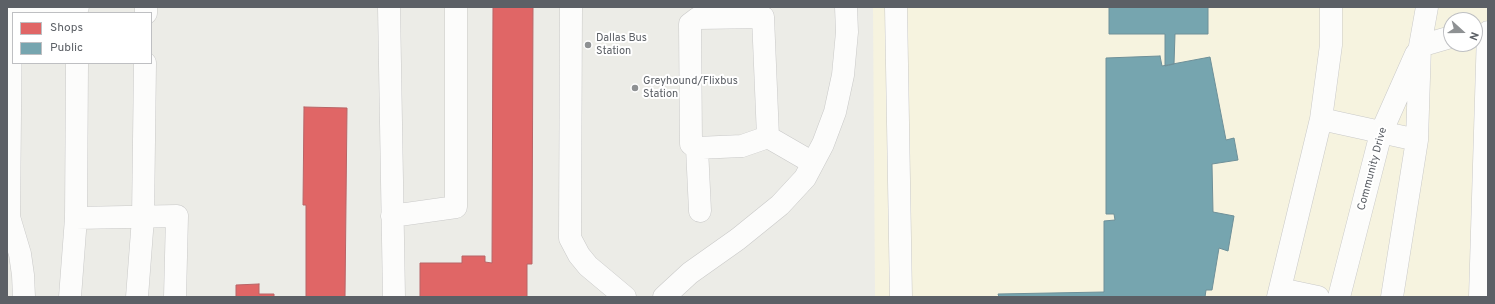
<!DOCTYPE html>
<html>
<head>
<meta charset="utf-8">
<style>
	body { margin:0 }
	#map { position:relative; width:1495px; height:304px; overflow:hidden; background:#ecece7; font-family:Overpass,sans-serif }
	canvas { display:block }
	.frame { position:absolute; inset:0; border:8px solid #5c6066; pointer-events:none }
	.legend { position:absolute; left:12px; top:12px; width:140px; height:52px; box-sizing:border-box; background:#fff; border:1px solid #bebfc2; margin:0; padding:5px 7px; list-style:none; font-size:12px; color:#5c6066 }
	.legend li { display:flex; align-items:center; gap:8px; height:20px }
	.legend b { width:20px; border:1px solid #bebfc2 }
	.north { position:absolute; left:1443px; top:12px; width:40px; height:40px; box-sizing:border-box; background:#fff; border:1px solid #bebfc2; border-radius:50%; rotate:111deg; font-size:11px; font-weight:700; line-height:16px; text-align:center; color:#5c6066 }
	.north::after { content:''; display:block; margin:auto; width:14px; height:18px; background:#8e9193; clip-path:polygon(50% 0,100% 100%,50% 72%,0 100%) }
</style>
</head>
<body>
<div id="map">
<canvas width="1495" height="304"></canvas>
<div class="frame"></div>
<ul class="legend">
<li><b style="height:11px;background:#e06666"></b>Shops</li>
<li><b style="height:11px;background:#76a5af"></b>Public</li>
</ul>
<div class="north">N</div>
</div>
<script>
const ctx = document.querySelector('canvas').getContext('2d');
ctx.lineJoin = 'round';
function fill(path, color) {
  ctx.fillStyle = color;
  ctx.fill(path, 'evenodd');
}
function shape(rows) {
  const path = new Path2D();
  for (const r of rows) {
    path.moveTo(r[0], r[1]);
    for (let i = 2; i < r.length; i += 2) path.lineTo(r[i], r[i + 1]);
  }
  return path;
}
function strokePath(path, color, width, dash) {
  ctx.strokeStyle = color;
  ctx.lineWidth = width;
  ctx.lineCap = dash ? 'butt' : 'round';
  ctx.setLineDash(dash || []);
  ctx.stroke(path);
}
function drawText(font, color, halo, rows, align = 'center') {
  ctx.font = font + ' Overpass,sans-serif';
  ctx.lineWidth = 4;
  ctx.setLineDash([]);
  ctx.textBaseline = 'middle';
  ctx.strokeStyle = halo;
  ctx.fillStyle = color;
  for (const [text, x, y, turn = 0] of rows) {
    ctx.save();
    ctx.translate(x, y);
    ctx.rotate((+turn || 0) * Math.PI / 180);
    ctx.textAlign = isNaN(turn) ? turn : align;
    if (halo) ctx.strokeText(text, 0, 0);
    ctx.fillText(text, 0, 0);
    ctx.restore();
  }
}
fill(shape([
	[873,7,1488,7,1488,297,875,297],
	[1451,20,1475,20,1475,44,1451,44]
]), '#f6f3df');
const shops = shape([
	[493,7,533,7,532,264,527,264,527,297,420,297,420,263,462,263,462,256,485,256,485,262,492,263,493,7],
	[304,107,347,108,345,297,306,297,306,205,303,205,304,107],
	[259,284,259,294,274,294,274,297,236,297,236,285,259,284]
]);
fill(shops, '#e06666');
strokePath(shops, '#b86466', 1);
const public = shape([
	[1109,7,1208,7,1208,34,1175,34,1174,64,1165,66,1165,34,1109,34,1109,7],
	[1160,56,1162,66,1210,57,1226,140,1234,138,1238,160,1212,164,1213,212,1234,216,1228,251,1219,248,1212,290,1206,290,1205,297,999,297,998,294,1104,292,1104,221,1115,220,1114,214,1106,214,1106,58,1160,56]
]);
fill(public, '#76a5af');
strokePath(public, '#6e9099', 1);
const minor = shape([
	[389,7,394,297],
	[571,7,570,238,579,255,588,266,625,297],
	[896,7,901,297],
	[1331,7,1331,45,1321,119,1417,140],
	[146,13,146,7],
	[1420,46,1451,37],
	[768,137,742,146,697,148,691,144,690,24,698,18,763,17,768,137,813,163],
	[697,148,700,211],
	[392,216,456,207,456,7],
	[76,218,177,216,175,297],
	[1280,289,1318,297],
	[24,297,23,275,20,254,9,217,11,10,78,7],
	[70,297,76,218,77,63],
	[137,297,143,218,145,63],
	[664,297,690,273,738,239,780,205,805,178,823,144,835,112,843,75,847,32,846,7],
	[1278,297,1321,119],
	[1339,297,1381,133,1416,54],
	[1392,297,1417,140,1420,46,1427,7],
	[1480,297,1488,32]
]);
strokePath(minor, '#c9c9c8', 23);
strokePath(minor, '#fcfcfb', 22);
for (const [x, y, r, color] of [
	[588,45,4,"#8e9193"],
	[635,88,4,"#8e9193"]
]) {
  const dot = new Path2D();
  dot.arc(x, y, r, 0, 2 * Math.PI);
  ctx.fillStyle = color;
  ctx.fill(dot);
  strokePath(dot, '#fff', 1.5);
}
drawText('11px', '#5c6066', '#fff', [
	["Dallas Bus",596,39],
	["Station",596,52],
	["Greyhound/Flixbus",643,82],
	["Station",643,95]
], 'left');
drawText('11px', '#5c6066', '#fff', [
	["Community Drive",1373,169,-75]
]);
</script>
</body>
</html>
